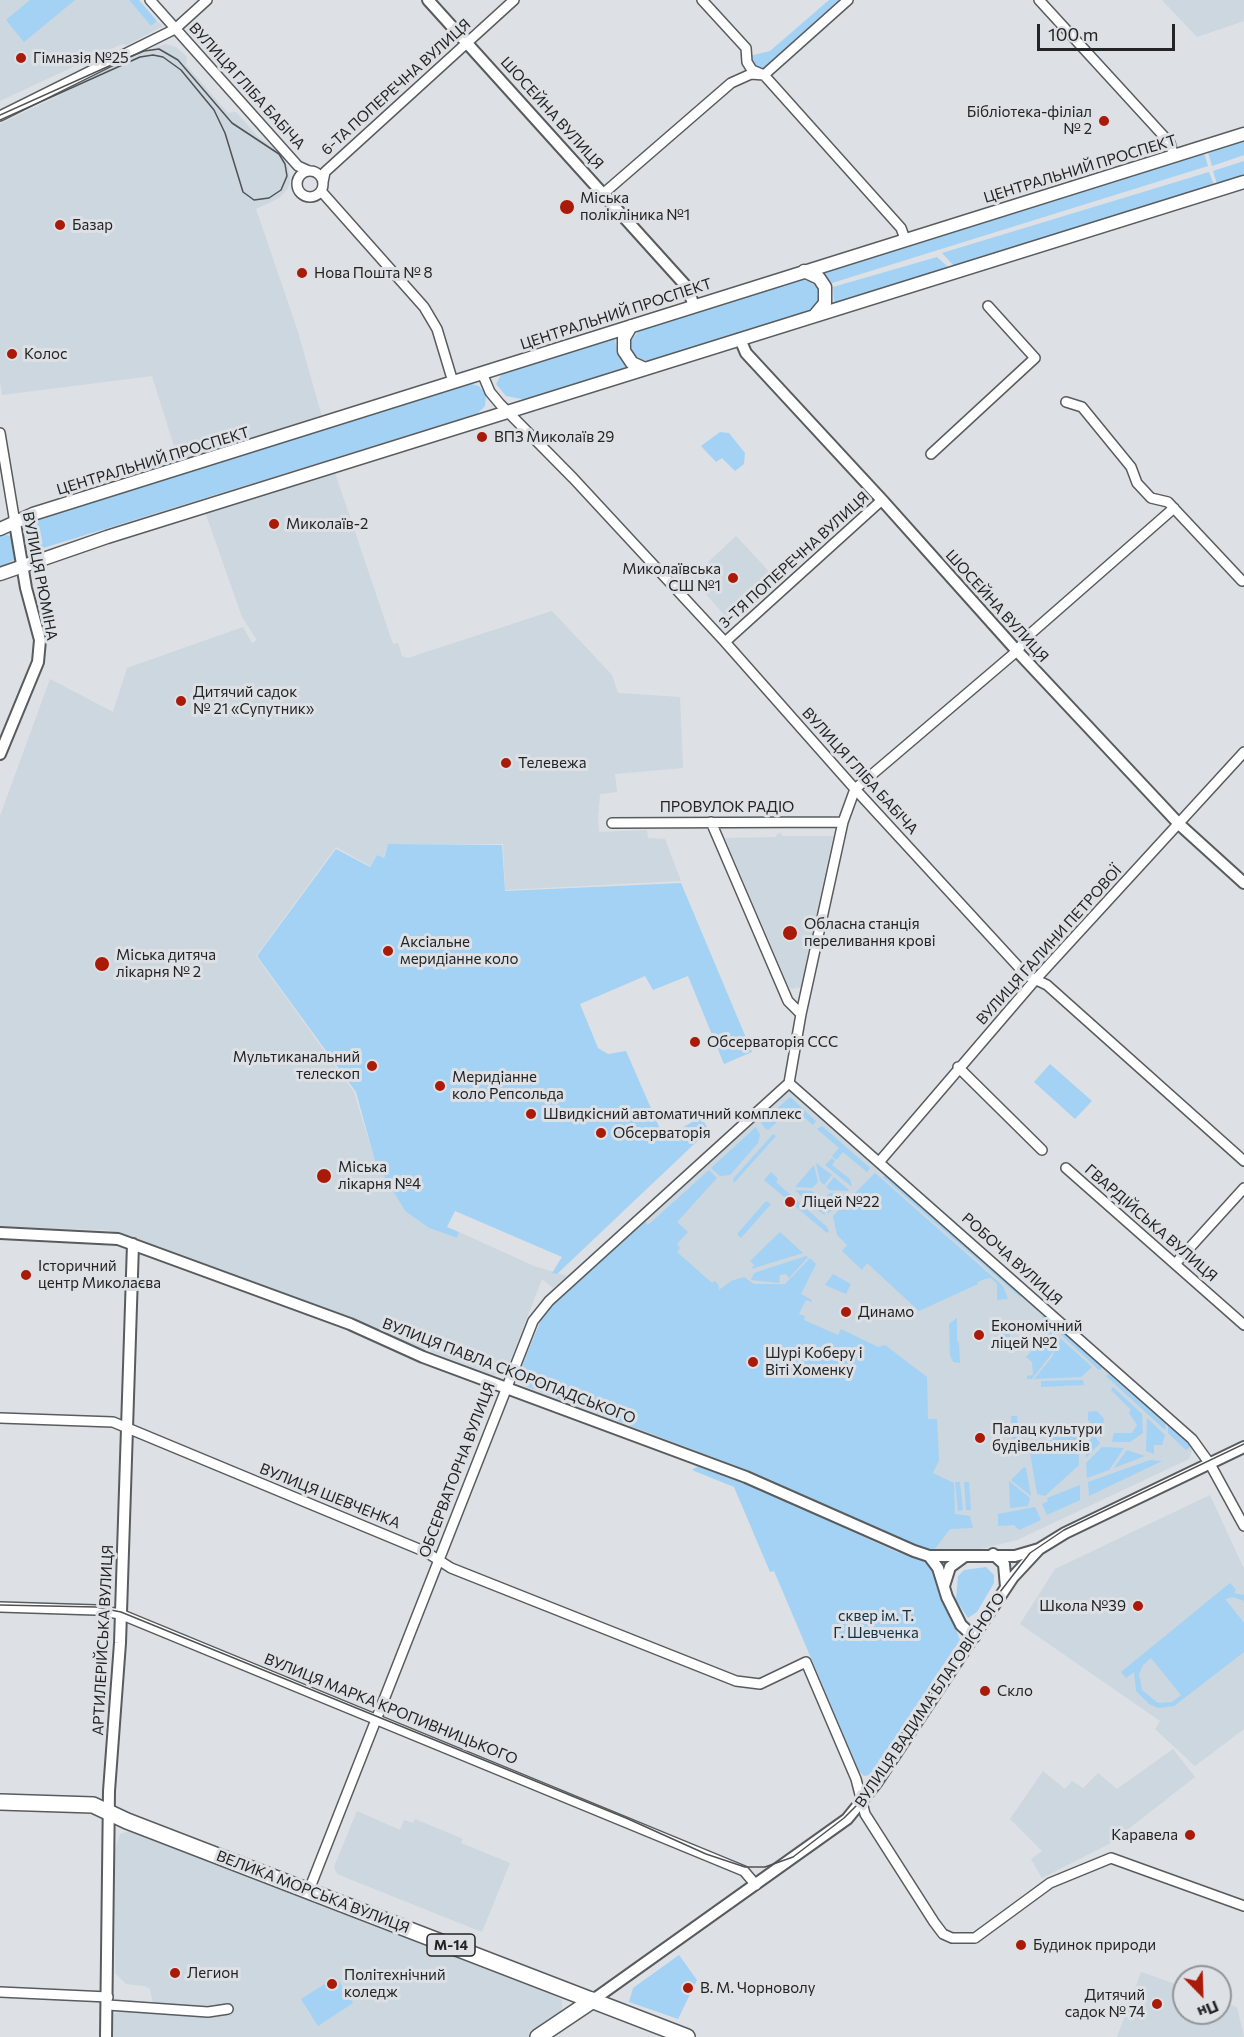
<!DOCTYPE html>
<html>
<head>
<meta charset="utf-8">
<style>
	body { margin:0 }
	#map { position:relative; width:1244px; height:2037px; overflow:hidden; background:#dde0e4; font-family:Commissioner,sans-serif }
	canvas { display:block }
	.north { position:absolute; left:1172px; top:1965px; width:60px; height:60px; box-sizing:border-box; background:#dde0e4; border:2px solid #929598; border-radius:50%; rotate:157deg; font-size:16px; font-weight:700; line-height:24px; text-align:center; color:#222425 }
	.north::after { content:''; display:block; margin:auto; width:21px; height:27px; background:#aa1a08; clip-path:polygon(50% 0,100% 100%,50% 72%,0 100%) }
	.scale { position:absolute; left:1037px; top:24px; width:138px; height:27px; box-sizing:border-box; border:3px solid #222425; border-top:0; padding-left:8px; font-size:18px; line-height:21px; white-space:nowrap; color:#222425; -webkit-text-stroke:4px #dde0e4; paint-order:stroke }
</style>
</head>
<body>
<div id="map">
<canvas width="1244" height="2037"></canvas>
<div class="north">Пн</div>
<div class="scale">100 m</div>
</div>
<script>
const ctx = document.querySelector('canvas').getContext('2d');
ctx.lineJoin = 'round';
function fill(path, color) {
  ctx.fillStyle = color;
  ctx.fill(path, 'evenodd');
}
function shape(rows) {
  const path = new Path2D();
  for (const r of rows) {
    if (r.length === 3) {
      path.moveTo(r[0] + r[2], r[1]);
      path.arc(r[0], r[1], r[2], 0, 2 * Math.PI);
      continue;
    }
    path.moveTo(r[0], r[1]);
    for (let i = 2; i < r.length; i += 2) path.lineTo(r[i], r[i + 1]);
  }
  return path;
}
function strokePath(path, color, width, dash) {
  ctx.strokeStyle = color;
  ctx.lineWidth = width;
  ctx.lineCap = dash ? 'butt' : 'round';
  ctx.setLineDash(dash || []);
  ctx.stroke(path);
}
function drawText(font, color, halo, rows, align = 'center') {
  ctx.font = font + ' Commissioner,sans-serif';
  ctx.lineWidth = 6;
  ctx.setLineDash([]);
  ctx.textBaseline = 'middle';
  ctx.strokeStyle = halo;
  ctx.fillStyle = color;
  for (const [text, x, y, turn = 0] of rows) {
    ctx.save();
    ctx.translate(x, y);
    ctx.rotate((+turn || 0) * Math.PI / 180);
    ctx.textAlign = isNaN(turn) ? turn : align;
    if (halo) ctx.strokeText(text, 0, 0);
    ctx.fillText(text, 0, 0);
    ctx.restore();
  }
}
fill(shape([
	[0,0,129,0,151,26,157,21,163,26,127,45,122,44,0,101],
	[1162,0,1244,0,1244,21,1197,37],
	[166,44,176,47,187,57,186,65,228,113,236,112,258,137,274,148,288,166,290,183,287,190,279,198,256,209,298,332,322,417,261,436,277,487,309,476,311,480,335,473,393,644,398,643,402,656,408,658,552,611,612,675,618,693,680,697,683,768,615,774,617,792,600,794,598,817,599,832,647,830,648,838,665,839,681,881,505,890,503,844,388,844,383,858,377,855,370,866,336,847,256,956,354,1092,375,1161,405,1211,429,1228,457,1238,459,1232,534,1266,567,1276,553,1288,542,1279,509,1364,497,1375,493,1375,108,1230,0,1227,0,816,50,679,113,712,127,668,243,627,252,643,257,640,242,617,204,509,259,492,243,442,179,462,152,376,2,395,0,381,0,124,75,88,0,120,127,57],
	[736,536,775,578,729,620,691,578],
	[781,833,782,836,833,836,801,987,790,989,725,838,776,837,777,834],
	[790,1090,1190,1443,1193,1448,1189,1459,1017,1540,972,1551,944,1551,905,1541,752,1472,525,1387,519,1373,544,1313],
	[1210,1495,1244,1569,1244,1729,1195,1766,1155,1729,1160,1721,1020,1624,1055,1569],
	[1173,1749,1195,1777,1109,1844,1042,1878,1031,1859,1042,1851,1010,1819,1043,1771,1065,1789,1072,1781,1083,1788,1098,1773,1117,1789],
	[357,1811,400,1830,404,1820,413,1823,415,1819,463,1839,461,1843,510,1863,482,1932,337,1874,334,1867],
	[132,1830,553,1994,562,2000,562,2011,557,2017,529,2037,113,2037,114,2014,120,2011,152,2012,153,2004,150,1989,145,1986,126,1984,115,1973,115,1849,120,1834],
	[1141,1972,1184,1987,1184,2013,1220,2013,1220,2001,1237,2007,1244,2037,1117,2037]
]), '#ccd7df');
fill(shape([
	[30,0,75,0,24,42,6,20],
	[129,0,139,0,157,21,151,26],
	[829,0,840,0,765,68,753,68,750,56,770,51],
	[1244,141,1244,155,1212,166,1208,152],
	[1204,153,1208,166,832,283,823,272],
	[1244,161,1244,175,1217,184,1213,171],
	[1209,172,1214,185,954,266,942,253],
	[937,257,949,268,834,303,833,287],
	[800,279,812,282,819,290,819,302,810,311,649,361,641,360,632,353,631,341,640,329],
	[615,338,617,353,626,368,527,400,506,396,496,384,502,373],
	[468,383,479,386,486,395,485,406,477,414,40,549,32,546,26,531,30,522,36,521],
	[720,432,729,433,745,453,744,464,735,471,722,458,716,462,701,446],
	[7,535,12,537,16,559,0,567,0,536],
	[388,844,502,845,505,891,681,883,752,1052,724,1064,688,976,653,990,645,976,580,1004,598,1048,608,1054,626,1051,664,1138,701,1117,709,1130,557,1274,552,1273,562,1257,455,1211,447,1227,459,1232,457,1238,429,1228,405,1211,375,1161,356,1092,257,956,336,849,370,867,377,855,384,858],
	[1050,1064,1092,1101,1075,1119,1034,1082],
	[790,1097,816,1121,813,1125,793,1108,768,1130,765,1128,761,1123],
	[822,1126,870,1168,867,1172,843,1152,836,1160,832,1156,839,1148,817,1129],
	[756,1127,760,1135,758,1143,730,1175,720,1176,711,1168],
	[773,1134,776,1136,734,1183,733,1179],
	[832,1158,835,1161,832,1165,850,1179,852,1187,825,1165],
	[816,1163,832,1175,824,1185,820,1181],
	[814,1165,818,1182,812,1188,795,1187],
	[709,1170,717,1178,677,1222,688,1232,677,1244,680,1248,677,1252,712,1283,714,1281,718,1284,719,1290,731,1281,744,1277,754,1284,785,1284,810,1258,816,1264,801,1294,812,1300,811,1302,806,1300,799,1314,805,1316,804,1320,838,1335,841,1329,878,1347,885,1345,927,1377,928,1419,937,1419,939,1460,933,1473,954,1483,955,1514,970,1516,973,1528,950,1529,934,1550,920,1547,752,1472,523,1385,519,1373,544,1313,645,1222,648,1225],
	[771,1172,778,1179,776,1182,827,1227,829,1231,827,1233,764,1180],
	[875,1173,1003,1286,1008,1299,997,1300,997,1284,991,1278,985,1279,977,1282,978,1284,919,1311,867,1263,862,1270,842,1251,847,1245,837,1235,833,1216,853,1195,861,1202,855,1193],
	[886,1174,1022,1294,1020,1297,883,1177],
	[834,1177,850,1191,830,1190,826,1187],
	[795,1190,812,1191,816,1194,808,1203],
	[830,1193,847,1194,828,1214,824,1199],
	[818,1196,821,1199,825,1215,810,1205],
	[766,1201,771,1204,741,1238,737,1234],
	[780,1232,803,1253,751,1269,754,1265,750,1261],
	[806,1256,808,1257,789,1278,786,1274,780,1275,779,1283,751,1280,754,1273],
	[833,1274,851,1284,846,1294,825,1285],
	[1041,1316,1047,1316,1102,1364,1102,1368,1099,1370],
	[957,1318,957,1340,959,1343,960,1363,953,1362,950,1355,949,1324],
	[1001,1330,1010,1330,1010,1349,1002,1349],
	[1051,1330,1058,1337,1053,1352,1032,1379,1027,1379,1027,1376,1033,1375,1032,1362,1026,1357],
	[1060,1338,1092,1367,1081,1377,1034,1379,1052,1357],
	[1109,1374,1166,1422,1165,1430,1106,1376],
	[1083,1380,1084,1385,1041,1387,1041,1381],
	[1113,1387,1142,1414,1143,1433,1130,1442,1112,1442,1114,1433,1132,1433,1137,1425,1129,1413,1131,1410,1111,1390],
	[1097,1411,1104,1419,1101,1439,1088,1420,1088,1412],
	[1011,1416,1017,1416,1018,1439,1012,1439],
	[1147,1418,1165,1435,1162,1445,1154,1445,1154,1454,1146,1451],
	[1075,1423,1075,1430,1078,1430,1079,1465,1045,1496,1037,1494,1030,1453,1033,1446,1048,1443,1047,1425],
	[1168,1424,1190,1443,1189,1448,1186,1450,1168,1433],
	[1089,1429,1100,1443,1086,1458,1085,1430],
	[1102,1447,1124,1448,1109,1470,1087,1478,1086,1463],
	[1127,1450,1145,1456,1114,1468,1121,1458],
	[1150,1460,1162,1461,1089,1496,1088,1482],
	[698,1466,763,1491,897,1552,930,1563,960,1640,870,1775,864,1776,859,1771,774,1571,770,1572,734,1487,692,1470],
	[1024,1467,1026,1468,1031,1496,1011,1480],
	[1009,1481,1030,1498,1028,1506,1010,1508],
	[955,1482,960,1482,963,1510,958,1511],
	[964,1482,969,1482,971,1510,966,1510],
	[1080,1485,1080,1500,1047,1515,1042,1504,1048,1501,1047,1498],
	[1035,1507,1041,1520,1019,1530,1014,1525,998,1526,998,1514],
	[986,1567,994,1575,994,1583,977,1612,968,1618,956,1600,958,1576,964,1570],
	[1230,1583,1236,1590,1234,1593,1244,1595,1244,1601,1233,1597,1225,1599,1244,1623,1244,1652,1174,1706,1158,1708,1149,1704,1136,1691,1134,1672,1126,1678,1121,1672],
	[1151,1658,1181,1695,1172,1702,1158,1703,1142,1690,1139,1674,1143,1665],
	[679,1955,697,1980,678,2019,629,2002,633,1988],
	[336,1977,353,2003,318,2026,301,1999]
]), '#a4d2f4');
const minor = shape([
	[150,0,298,166,309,171],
	[702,0,746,48,747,62,752,70,764,75,901,228,905,239],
	[1039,0,1170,143,1174,156],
	[0,116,175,29,207,0],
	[310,184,13],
	[323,182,325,172,514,0],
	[321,191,424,307,437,329,453,382],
	[604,193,731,83,751,74,764,75,848,0],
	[482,373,490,392,500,404,573,478,725,642,855,789,1026,975,1047,985,1244,1161],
	[1066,402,1082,407,1131,467,1137,483,1151,498,1168,502,1242,581],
	[0,433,15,523],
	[931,454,1035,358,988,306],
	[725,642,882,500],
	[711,822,788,1001,801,1014],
	[612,823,843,822],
	[958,1067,1042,1150],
	[789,1083,801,1014,843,822,855,789,1017,651,1029,635,1174,508],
	[789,1083,1192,1439,1210,1464,1244,1526],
	[880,1161,1036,979,1244,752],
	[1066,1168,1244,1325],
	[1175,1264,1244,1188],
	[0,1418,113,1422,426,1552,451,1568,736,1681,760,1684,806,1662,856,1779,865,1814,934,1922,943,1934,952,1938,975,1938,1050,1883,1111,1858,1244,1906],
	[0,1607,96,1610,120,1614,744,1871,756,1885],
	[309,1890,533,1321,549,1301,789,1083],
	[0,1992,108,1997],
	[108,2005,208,2012,228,2009]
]);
const tertiary = shape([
	[428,0,686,286,694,305],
	[740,339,746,353,882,500,1017,651,1180,825,1244,883],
	[0,754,38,662,40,640,26,588,15,523],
	[0,1233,118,1239,350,1324,423,1357,746,1477,914,1551,929,1556,1015,1556,1039,1549],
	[993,1554,1004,1564,1006,1587],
	[929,1556,938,1568,947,1597,961,1625,974,1637],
	[944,1586,950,1567,965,1556],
	[593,2000,847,1819,877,1782,1013,1577,1039,1549,1065,1533,1244,1447],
	[106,2037,109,1791,120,1643,133,1244]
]);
const secondary = shape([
	[804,271,819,278,825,287,825,303,815,315],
	[631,326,624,338,624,351,632,363,645,369],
	[0,529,33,514,1244,134],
	[0,574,107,537,1244,182]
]);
const trunk = shape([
	[0,1802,93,1805,127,1821,687,2037],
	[538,2037,593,2000]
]);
strokePath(minor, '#585c5e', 12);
strokePath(tertiary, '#585c5e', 14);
strokePath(secondary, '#585c5e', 15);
strokePath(trunk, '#585c5e', 18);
strokePath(minor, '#fff', 9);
strokePath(tertiary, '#fff', 10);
strokePath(secondary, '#fff', 12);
strokePath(trunk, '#fff', 15);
strokePath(shape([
	[0,115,127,58,144,51,159,49,178,60,232,123,279,154,285,164,287,176,281,190,269,198,254,200,243,192,225,133,214,110,181,70,163,57,153,55,140,57,0,120],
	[0,1605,96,1607,121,1612,626,1818,706,1854,745,1867,765,1867,793,1857,844,1818,858,1804,1000,1592,1030,1553,1064,1530,1244,1444]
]), '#505254', 1.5);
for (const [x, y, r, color] of [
	[21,58,6,"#aa1a08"],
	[1104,121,6,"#aa1a08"],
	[567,207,8,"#aa1a08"],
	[60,225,6,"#aa1a08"],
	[302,273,6,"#aa1a08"],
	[12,354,6,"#aa1a08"],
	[482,437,6,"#aa1a08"],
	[274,524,6,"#aa1a08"],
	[733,578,6,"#aa1a08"],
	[181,701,6,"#aa1a08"],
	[506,763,6,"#aa1a08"],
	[790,933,8,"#aa1a08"],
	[388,951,6,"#aa1a08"],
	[102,964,8,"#aa1a08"],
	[695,1042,6,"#aa1a08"],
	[372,1066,6,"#aa1a08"],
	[440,1086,6,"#aa1a08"],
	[531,1114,6,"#aa1a08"],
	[601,1133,6,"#aa1a08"],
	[324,1176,8,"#aa1a08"],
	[790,1202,6,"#aa1a08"],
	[26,1275,6,"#aa1a08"],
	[846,1312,6,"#aa1a08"],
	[979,1335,6,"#aa1a08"],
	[753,1362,6,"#aa1a08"],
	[980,1438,6,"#aa1a08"],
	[1138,1606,6,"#aa1a08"],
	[985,1691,6,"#aa1a08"],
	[1190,1835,6,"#aa1a08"],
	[1021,1945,6,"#aa1a08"],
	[175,1973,6,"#aa1a08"],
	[332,1984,6,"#aa1a08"],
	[688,1988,6,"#aa1a08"],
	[1157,2004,6,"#aa1a08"]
]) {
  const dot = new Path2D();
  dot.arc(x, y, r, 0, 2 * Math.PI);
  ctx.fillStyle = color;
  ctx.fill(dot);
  strokePath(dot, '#dde0e4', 2);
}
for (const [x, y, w] of [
	[451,1945,48]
]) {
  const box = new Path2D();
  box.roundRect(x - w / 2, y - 11, w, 22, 4.5);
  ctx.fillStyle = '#dde0e4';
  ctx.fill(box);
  strokePath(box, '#222425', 1.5);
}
drawText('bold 14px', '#222425', null, [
	["М-14",451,1945]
]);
drawText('15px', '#222425', '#dde0e4', [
	["Гімназія №25",33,58],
	["Бібліотека-філіал",1092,112,"right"],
	["№ 2",1092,129,"right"],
	["Міська",580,198],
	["полікліника №1",580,215],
	["Базар",72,225],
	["Нова Пошта № 8",314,273],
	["Колос",24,354],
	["ВПЗ Миколаїв 29",494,437],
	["Миколаїв-2",286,524],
	["Миколаївська",721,569,"right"],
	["СШ №1",721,586,"right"],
	["Дитячий садок",193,692],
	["№ 21 «Супутник»",193,709],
	["Телевежа",518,763],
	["Обласна станція",804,924],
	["переливання крові",804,941],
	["Аксіальне",400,942],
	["меридіанне коло",400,959],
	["Міська дитяча",116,955],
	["лікарня № 2",116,972],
	["Обсерваторія ССС",707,1042],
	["Мультиканальний",360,1057,"right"],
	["телескоп",360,1074,"right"],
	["Меридіанне",452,1077],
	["коло Репсольда",452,1094],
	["Швидкісний автоматичний комплекс",543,1114],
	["Обсерваторія",613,1133],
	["Міська",338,1167],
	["лікарня №4",338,1184],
	["Ліцей №22",802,1202],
	["Історичний",38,1266],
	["центр Миколаєва",38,1283],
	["Динамо",858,1312],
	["Економічний",991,1326],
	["ліцей №2",991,1343],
	["Шурі Коберу і",765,1353],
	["Віті Хоменку",765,1370],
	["Палац культури",992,1429],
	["будівельників",992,1446],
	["Школа №39",1126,1606,"right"],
	["Скло",997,1691],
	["Каравела",1178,1835,"right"],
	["Будинок природи",1033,1945],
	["Легион",187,1973],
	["Політехнічний",344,1975],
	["коледж",344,1992],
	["В. М. Чорноволу",700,1988],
	["Дитячий",1145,1995,"right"],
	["садок № 74",1145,2012,"right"]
], 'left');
drawText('15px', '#222425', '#dde0e4', [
	["ВУЛИЦЯ ГЛІБА БАБІЧА",247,86,48],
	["6-ТА ПОПЕРЕЧНА ВУЛИЦЯ",396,87,-42],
	["ШОСЕЙНА ВУЛИЦЯ",552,113,48],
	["ЦЕНТРАЛЬНИЙ ПРОСПЕКТ",1080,169,-17],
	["ЦЕНТРАЛЬНИЙ ПРОСПЕКТ",616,314,-18],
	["ЦЕНТРАЛЬНИЙ ПРОСПЕКТ",153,461,-17],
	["3-ТЯ ПОПЕРЕЧНА ВУЛИЦЯ",794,560,-42],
	["ВУЛИЦЯ РЮМІНА",40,576,79],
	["ШОСЕЙНА ВУЛИЦЯ",997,606,48],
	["ВУЛИЦЯ ГЛІБА БАБІЧА",860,771,48],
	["ПРОВУЛОК РАДІО",727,807],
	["ВУЛИЦЯ ГАЛИНИ ПЕТРОВОЇ",1049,945,-48],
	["ГВАРДІЙСЬКА ВУЛИЦЯ",1151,1223,41],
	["РОБОЧА ВУЛИЦЯ",1012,1259,42],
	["ВУЛИЦЯ ПАВЛА СКОРОПАДСЬКОГО",509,1371,21],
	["ОБСЕРВАТОРНА ВУЛИЦЯ",457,1470,-69],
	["ВУЛИЦЯ ШЕВЧЕНКА",330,1496,22],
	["АРТИЛЕРІЙСЬКА ВУЛИЦЯ",103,1640,-87],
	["ВУЛИЦЯ ВАДИМА БЛАГОВІСНОГО",930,1700,-56],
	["ВУЛИЦЯ МАРКА КРОПИВНИЦЬКОГО",391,1709,22],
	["ВЕЛИКА МОРСЬКА ВУЛИЦЯ",313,1892,21]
]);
drawText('15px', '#113146', '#dde0e4', [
	["сквер ім. Т.",876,1616],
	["Г. Шевченка",876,1633]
]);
</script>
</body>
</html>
